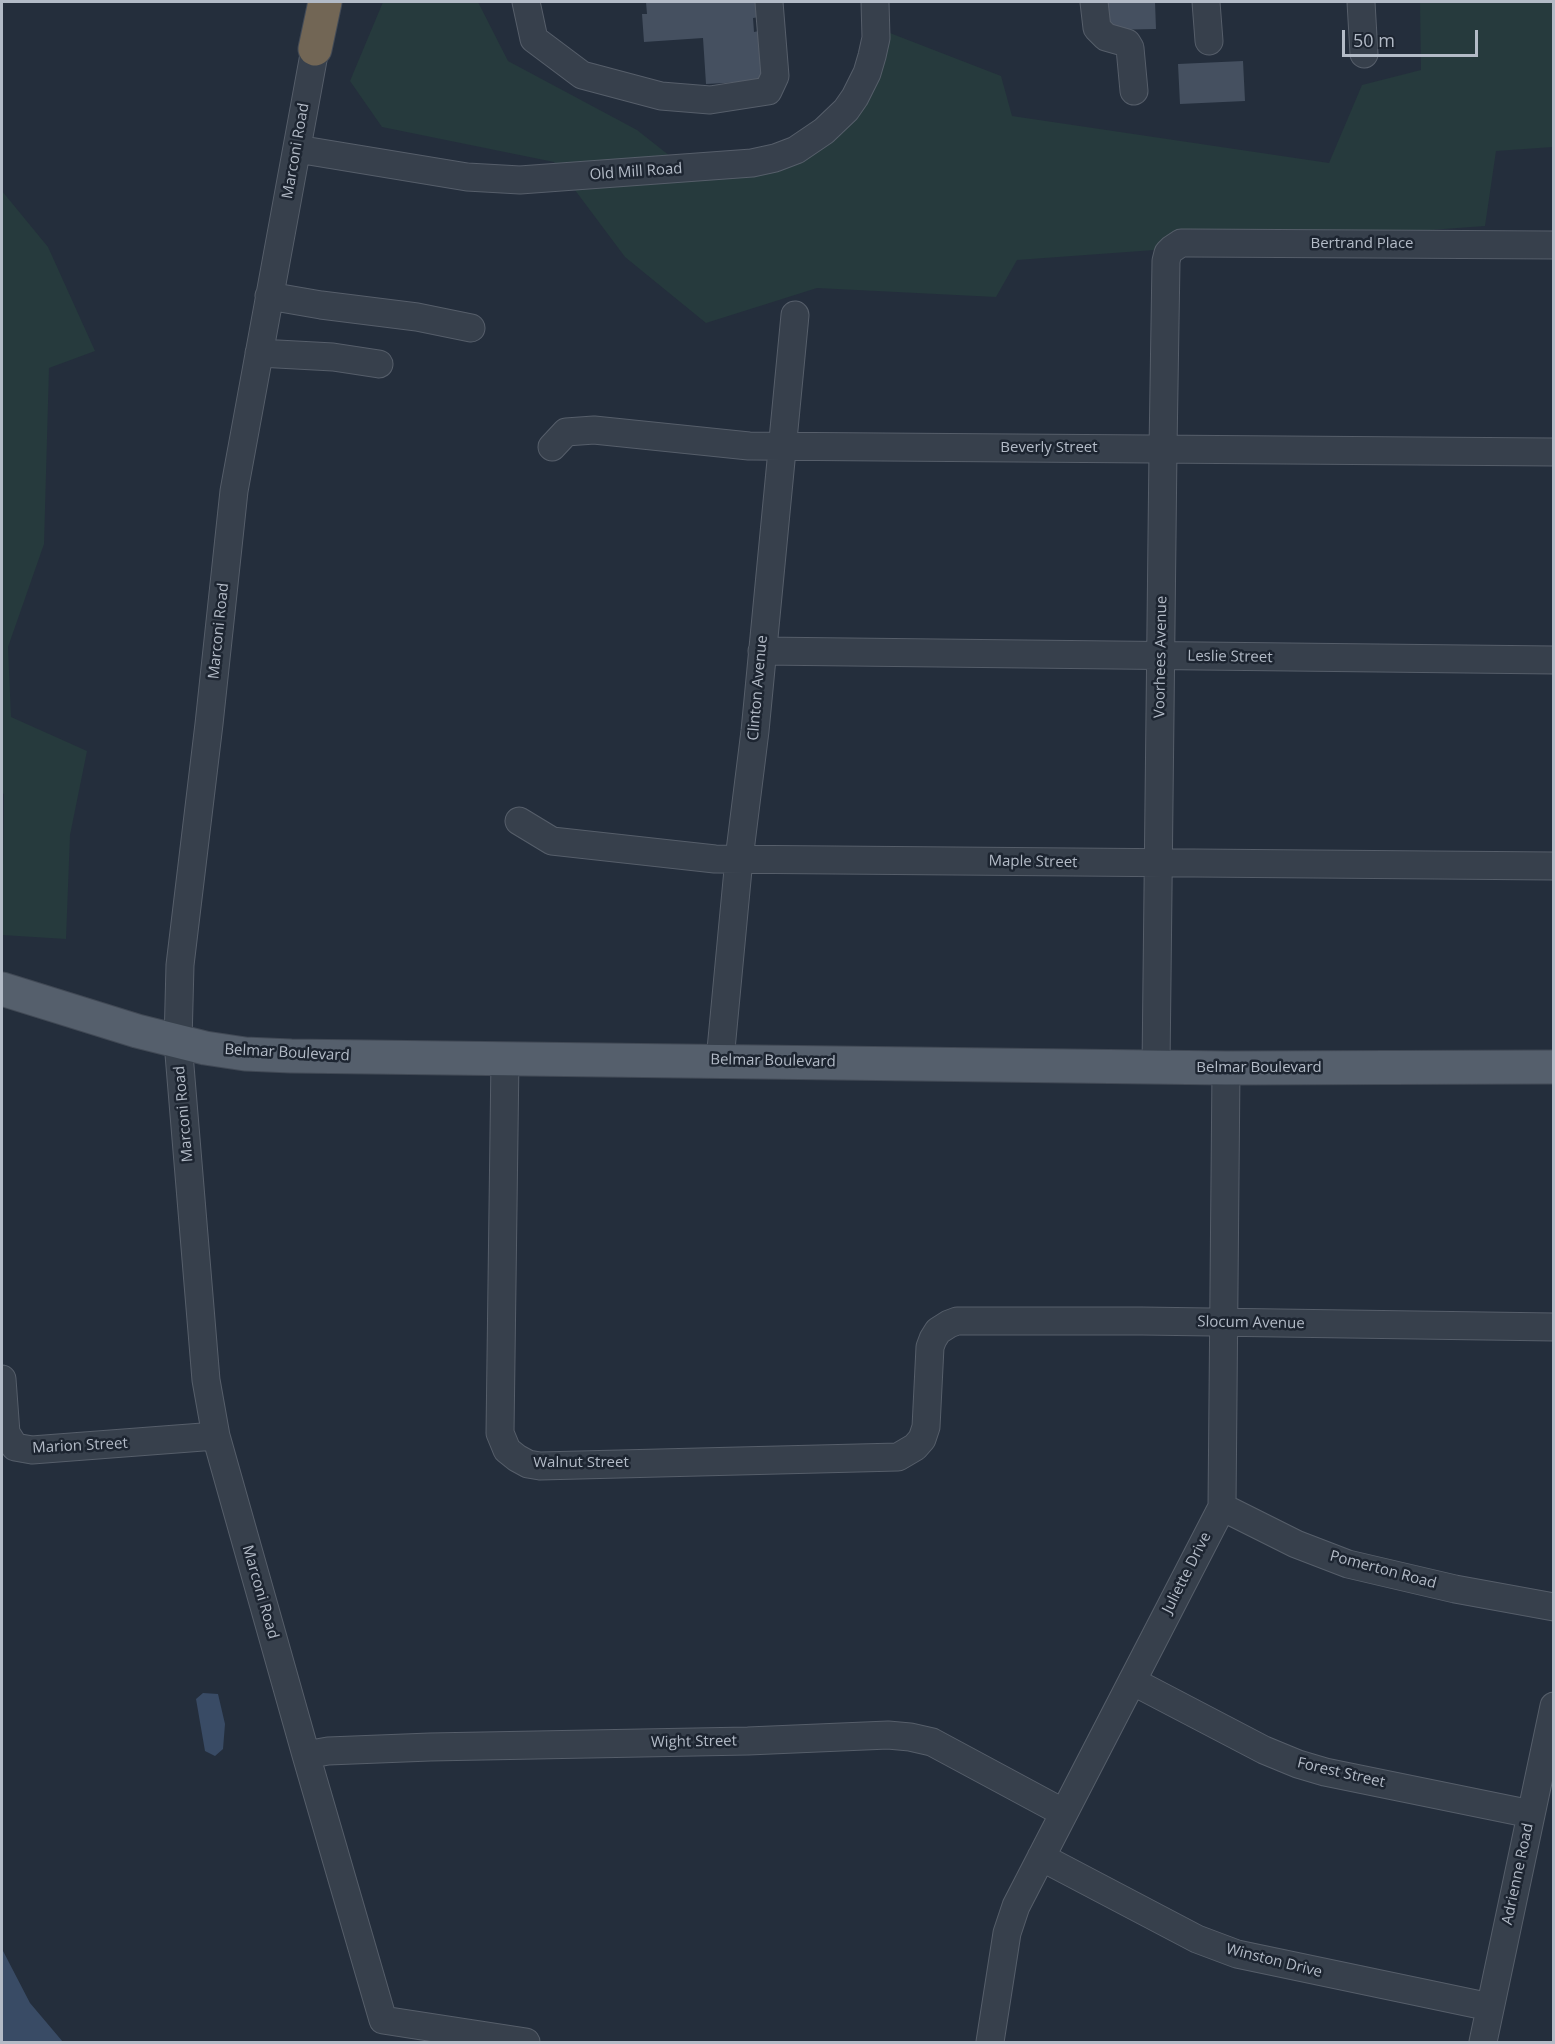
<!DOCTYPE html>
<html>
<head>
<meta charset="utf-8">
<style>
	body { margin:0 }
	#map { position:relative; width:1555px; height:2044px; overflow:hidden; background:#242e3c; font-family:"Open Sans",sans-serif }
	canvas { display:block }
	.frame { position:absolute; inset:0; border:3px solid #b3bbc7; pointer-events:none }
	.scale { position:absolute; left:1342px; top:30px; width:136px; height:27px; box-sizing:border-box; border:3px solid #b3bbc7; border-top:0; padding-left:8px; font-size:18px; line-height:21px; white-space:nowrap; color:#b3bbc7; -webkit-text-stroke:4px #1d2531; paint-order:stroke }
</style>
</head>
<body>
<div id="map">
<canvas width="1555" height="2044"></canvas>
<div class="frame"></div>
<div class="scale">50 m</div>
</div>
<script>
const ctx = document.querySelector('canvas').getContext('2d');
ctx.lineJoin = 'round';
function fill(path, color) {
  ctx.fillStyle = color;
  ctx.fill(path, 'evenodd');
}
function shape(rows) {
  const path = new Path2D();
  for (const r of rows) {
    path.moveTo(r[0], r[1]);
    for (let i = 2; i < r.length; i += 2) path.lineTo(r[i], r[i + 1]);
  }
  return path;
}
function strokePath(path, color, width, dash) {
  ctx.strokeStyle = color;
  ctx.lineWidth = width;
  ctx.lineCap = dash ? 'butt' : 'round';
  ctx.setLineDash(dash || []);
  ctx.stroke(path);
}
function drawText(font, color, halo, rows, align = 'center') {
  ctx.font = font + ' "Open Sans",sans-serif';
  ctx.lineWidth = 5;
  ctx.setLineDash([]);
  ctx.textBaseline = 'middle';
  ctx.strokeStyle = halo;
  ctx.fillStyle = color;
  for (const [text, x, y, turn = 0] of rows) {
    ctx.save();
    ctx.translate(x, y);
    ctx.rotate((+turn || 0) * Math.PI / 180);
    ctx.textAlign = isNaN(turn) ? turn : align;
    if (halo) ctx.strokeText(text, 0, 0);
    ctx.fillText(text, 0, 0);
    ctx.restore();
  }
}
fill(shape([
	[383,2,478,2,508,61,637,130,675,160,819,139,877,28,1001,76,1012,116,1329,163,1362,85,1421,70,1420,2,1553,2,1553,147,1496,151,1485,226,1017,260,996,297,817,288,706,323,625,257,554,162,382,127,350,81],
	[2,191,48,247,95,351,49,368,44,544,8,647,11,717,87,751,70,835,66,939,2,935,4,794,2,793]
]), '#263a3d');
fill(shape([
	[203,1693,218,1694,225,1724,223,1749,215,1756,205,1751,196,1699],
	[2,1949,30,2003,63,2042,2,2042]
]), '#394b65');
fill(shape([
	[646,2,759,2,760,17,753,18,754,32,759,31,762,81,706,84,703,38,644,42,642,14,647,14],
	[1105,2,1155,2,1156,29,1105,30],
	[1243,61,1245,101,1180,104,1178,64]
]), '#455060');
const minor = shape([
	[526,2,534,39,582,75,661,96,710,100,768,91,775,76,769,2],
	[1094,2,1097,28,1106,37,1127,43,1130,48,1134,91],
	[1206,2,1209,41],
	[1361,2,1364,54],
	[315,49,234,491,209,724,180,965,178,1042,206,1380,216,1436,306,1755,383,2020,526,2042],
	[297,149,467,177,520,180,752,163,775,158,796,150,824,131,846,110,855,97,867,73,872,56,876,38,875,2],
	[269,296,321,305,417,317,471,328],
	[259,353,333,357,379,364],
	[552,447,566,432,594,430,749,446,1554,452],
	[762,651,1554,660],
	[519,821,552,841,715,859,1554,866],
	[505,1058,500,1433,507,1450,517,1458,528,1464,540,1466,898,1457,915,1447,922,1439,926,1427,930,1347,933,1339,938,1331,949,1324,957,1321,1142,1321,1554,1327],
	[720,1060,739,859,755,731,795,315],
	[1156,1067,1163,449,1166,261,1168,253,1172,249,1181,243,1189,243,1554,245],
	[2,1379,6,1433,15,1447,32,1450,216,1436],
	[1222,1507,1296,1544,1348,1564,1455,1589,1554,1607],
	[1132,1681,1264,1750,1298,1764,1325,1772,1531,1814],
	[306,1755,328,1751,430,1747,748,1741,888,1735,910,1737,932,1742,1064,1813],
	[1041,1857,1197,1939,1237,1954,1490,2007],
	[990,2042,1007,1933,1016,1906,1222,1507,1226,1068],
	[1483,2042,1554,1706]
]);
const major = shape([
	[2,989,137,1031,205,1048,245,1054,291,1056,1226,1068,1554,1067]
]);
const highway = shape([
	[315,49,325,2]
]);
strokePath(minor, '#565e6a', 29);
strokePath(major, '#414955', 35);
strokePath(highway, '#434b57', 35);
strokePath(minor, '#37404c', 27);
strokePath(major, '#555f6c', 33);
strokePath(highway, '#726655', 33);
drawText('15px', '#b3bbc7', '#1d2531', [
	["Marconi Road",296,151,-80],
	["Old Mill Road",636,172,-4],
	["Bertrand Place",1362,244],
	["Beverly Street",1049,448],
	["Marconi Road",219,631,-84],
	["Voorhees Avenue",1161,657,-89],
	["Leslie Street",1230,657,1],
	["Clinton Avenue",758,688,-85],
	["Maple Street",1033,862,1],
	["Belmar Boulevard",287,1053,3],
	["Belmar Boulevard",773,1061,1],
	["Belmar Boulevard",1259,1068],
	["Marconi Road",184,1114,-95],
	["Slocum Avenue",1251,1323,1],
	["Marion Street",80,1446,-3],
	["Walnut Street",581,1463],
	["Pomerton Road",1383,1570,15],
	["Juliette Drive",1187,1573,-63],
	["Marconi Road",260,1592,74],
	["Wight Street",694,1742,-1],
	["Forest Street",1341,1773,13],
	["Adrienne Road",1518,1874,-78],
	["Winston Drive",1274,1961,14]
]);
</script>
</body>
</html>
